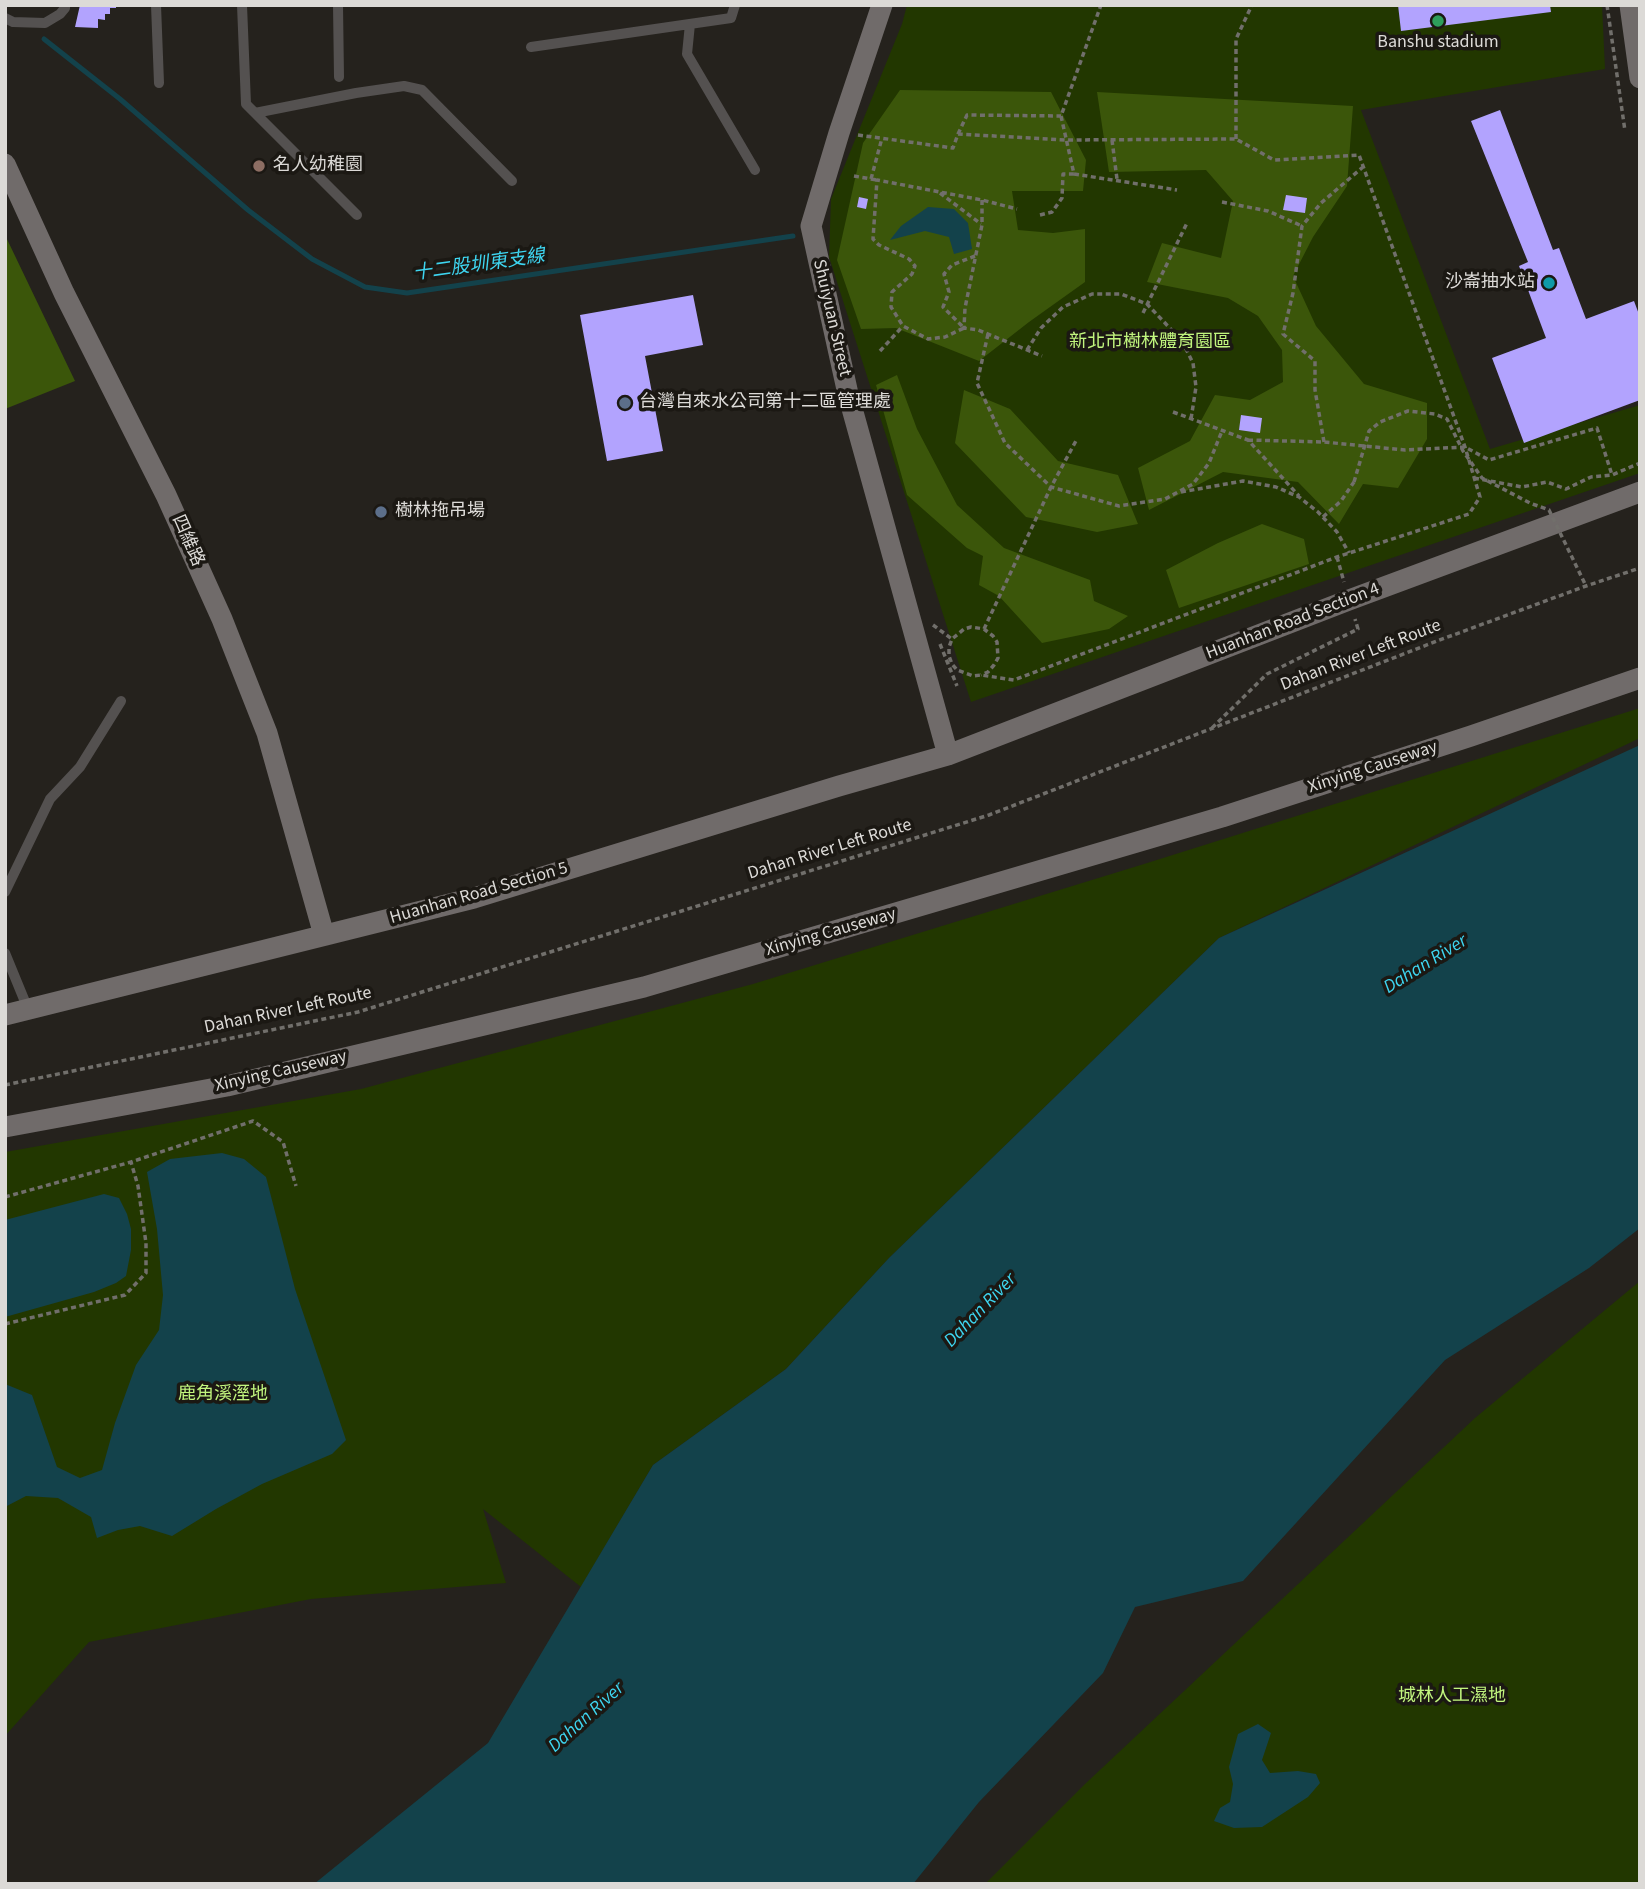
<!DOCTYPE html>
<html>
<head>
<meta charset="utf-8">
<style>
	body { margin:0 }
	#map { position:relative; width:1645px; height:1889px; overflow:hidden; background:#25221d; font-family:"Source Sans 3",sans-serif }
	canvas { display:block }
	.frame { position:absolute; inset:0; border:7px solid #dcdad7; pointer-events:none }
</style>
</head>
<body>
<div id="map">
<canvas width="1645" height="1889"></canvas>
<div class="frame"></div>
</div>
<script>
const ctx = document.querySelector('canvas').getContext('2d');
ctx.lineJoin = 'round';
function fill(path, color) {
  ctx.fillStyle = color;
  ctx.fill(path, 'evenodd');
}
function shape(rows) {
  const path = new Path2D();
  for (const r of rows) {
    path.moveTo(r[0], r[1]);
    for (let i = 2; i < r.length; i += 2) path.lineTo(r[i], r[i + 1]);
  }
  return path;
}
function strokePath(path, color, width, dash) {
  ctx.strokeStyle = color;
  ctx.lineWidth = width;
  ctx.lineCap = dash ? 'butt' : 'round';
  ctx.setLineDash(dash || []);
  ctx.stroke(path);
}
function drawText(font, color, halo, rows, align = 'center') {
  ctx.font = font + ' "Source Sans 3","Noto Sans TC",sans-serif';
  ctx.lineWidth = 7;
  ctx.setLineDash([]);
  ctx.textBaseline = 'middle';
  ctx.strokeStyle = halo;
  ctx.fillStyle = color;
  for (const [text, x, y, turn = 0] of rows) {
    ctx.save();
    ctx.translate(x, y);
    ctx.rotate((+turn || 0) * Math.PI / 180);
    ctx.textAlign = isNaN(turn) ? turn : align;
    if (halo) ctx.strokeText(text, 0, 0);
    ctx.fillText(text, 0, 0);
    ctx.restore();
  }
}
fill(shape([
	[907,5,1602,5,1605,69,1361,110,1490,449,1640,405,1640,473,971,702,829,257,831,199,902,24],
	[1640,708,1640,738,1219,938,889,1258,786,1369,653,1465,581,1587,483,1509,506,1583,311,1599,89,1642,5,1736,5,1152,361,1089,753,984,1144,864],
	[1640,1281,1640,1884,985,1884,1085,1784,1475,1418]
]), '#223700');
fill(shape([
	[900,90,1051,92,1086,160,1083,191,1012,191,1018,230,1053,233,1085,229,1085,282,1029,322,979,361,896,328,861,329,837,260,863,143],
	[1097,92,1353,106,1347,186,1313,237,1293,276,1316,326,1364,384,1427,403,1427,439,1398,488,1363,484,1339,524,1298,482,1223,472,1149,510,1138,468,1190,441,1215,395,1250,400,1283,382,1282,350,1258,316,1228,298,1147,282,1162,243,1221,258,1233,201,1206,170,1109,172],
	[5,235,75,381,5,409],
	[897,375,917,429,957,505,1004,548,1090,580,1094,601,1128,616,1109,629,1042,643,999,596,979,585,983,556,967,548,907,495,876,385],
	[964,390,1010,409,1058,461,1118,475,1138,524,1097,532,1026,517,955,443],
	[1262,524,1304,539,1309,564,1179,608,1166,570,1218,543]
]), '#3b560a');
fill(shape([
	[928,207,954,209,968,223,972,249,954,254,949,237,925,231,890,240,901,226],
	[1640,745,1640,1228,1589,1268,1445,1360,1243,1581,1135,1607,1103,1673,979,1802,913,1884,314,1884,488,1743,653,1465,786,1369,889,1258,1219,938],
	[222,1153,244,1159,266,1177,295,1289,346,1440,332,1454,262,1484,216,1509,172,1536,140,1526,118,1530,97,1538,91,1517,58,1498,26,1496,5,1507,5,1384,32,1395,57,1467,80,1478,102,1470,115,1423,136,1365,159,1330,163,1295,157,1229,147,1172,170,1159],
	[104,1194,119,1198,127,1214,131,1229,131,1250,126,1276,116,1283,94,1292,5,1317,5,1220],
	[1258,1724,1271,1733,1262,1760,1270,1773,1298,1771,1316,1774,1320,1783,1308,1797,1262,1827,1234,1828,1214,1821,1220,1808,1230,1802,1233,1784,1229,1767,1238,1734]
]), '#13424b');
strokePath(shape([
	[44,39,120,99,248,210,312,259,365,287,407,293,793,236]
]), '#13424b', 5);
fill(shape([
	[80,5,116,5,116,8,110,8,110,14,105,14,105,20,98,19,98,28,75,27],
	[1398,5,1550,5,1551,12,1401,31],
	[1500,110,1553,250,1559,248,1586,319,1634,301,1640,317,1640,400,1524,443,1492,358,1546,338,1519,266,1528,262,1471,121],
	[1286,195,1307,198,1305,213,1283,210],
	[859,197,868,199,866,209,857,207],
	[693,295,703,345,645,356,663,451,607,461,580,315],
	[1241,415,1262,418,1260,433,1239,430]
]), '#b2a3fe');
strokePath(shape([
	[1607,5,1625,131],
	[958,134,967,115,1061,116],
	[858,135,953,148,958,134,1066,140,1236,139,1274,160,1359,155,1465,447,1480,497,1469,514,1337,557,1014,680,981,675,973,676,957,670,952,664,949,656,949,647,952,639,964,629,971,627,984,629,993,636,997,642,998,658,994,665,988,672,981,675],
	[1236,139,1236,39,1252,5],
	[1112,140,1117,179],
	[1074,174,1177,190],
	[854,176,877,180],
	[871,179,882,138],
	[940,193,981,224],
	[982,200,982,225,965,308,964,328,978,330,1042,356],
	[1222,202,1268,211,1302,226],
	[1040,215,1052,212,1062,198,1063,174,1074,174,1061,116,1101,5],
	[975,256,952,265,944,274,949,292,943,307,964,328,945,337,928,339,903,326,891,307,892,292,912,274,915,266,909,259,879,245,873,239,877,180,982,200,1017,209],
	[1143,313,1187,223],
	[988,334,977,383,1005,443,1051,487,1119,506,1165,499,1193,484,1209,463,1222,431],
	[1027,350,1041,328,1063,307,1092,294,1121,294,1147,304,1182,341,1193,363,1196,387,1191,419],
	[880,351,903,326],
	[1173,412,1248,440,1299,496],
	[1248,440,1324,442,1405,450,1465,447,1489,460,1597,428,1612,475],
	[1324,442,1315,390,1315,361,1283,334,1293,293,1302,226,1321,203,1363,167],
	[1474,478,1522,487,1547,482,1566,489,1591,477,1612,475,1640,463],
	[1181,492,1243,481,1276,487,1299,497,1318,512,1337,532,1349,553],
	[1323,517,1341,501,1354,482],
	[1337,557,1344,582],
	[933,625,952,639],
	[984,629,1051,487,1077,439],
	[940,644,957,686],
	[1212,728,1267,674,1358,629,1355,619],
	[5,1085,358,1012,989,815,1437,641,1586,586,1640,568],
	[5,1197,131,1162,253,1121,283,1142,296,1186],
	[5,1324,125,1295,146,1273,146,1243,138,1186,131,1162]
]), '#716f6b', 3.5, [5, 3.5]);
strokePath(shape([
	[156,5,159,83],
	[242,5,246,104,357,215],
	[338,5,339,77],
	[5,18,13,22,45,23,60,14,65,8,65,5],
	[690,24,687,54,755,170],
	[531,47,731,18,735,5],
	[255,113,356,93,404,86,422,90,512,181],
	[5,892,50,799,80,767,121,701],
	[5,953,28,1009]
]), '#545150', 10);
strokePath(shape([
	[882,5,839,133,811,226,848,394,948,755],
	[1630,5,1640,78],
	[5,164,64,293,166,495,222,619,267,733,324,935],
	[5,1015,474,898,839,786,948,755,1349,600,1640,492],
	[5,1127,227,1086,644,987,1222,817,1471,736,1640,678]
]), '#706b6a', 21);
strokePath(shape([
	[1354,482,1369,431,1380,422,1408,411,1435,414,1447,419,1463,451,1482,478,1530,503,1549,510,1586,586]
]), '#716f6b', 3.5, [5, 3.5]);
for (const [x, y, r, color] of [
	[1438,21,7,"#2e9e5b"],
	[259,166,7,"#8d6e63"],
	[1549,283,7,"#0f9aa8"],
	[625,403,7,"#5c6f8a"],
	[381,512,7,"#5c6f8a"]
]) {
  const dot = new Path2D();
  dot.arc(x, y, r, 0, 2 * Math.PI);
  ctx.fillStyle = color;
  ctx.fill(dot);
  strokePath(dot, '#1b1813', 2.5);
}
drawText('18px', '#dcdad7', '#1b1813', [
	["Banshu stadium",1438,43,"center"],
	["名人幼稚園",273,166],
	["沙崙抽水站",1535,283,"right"],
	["台灣自來水公司第十二區管理處",639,403],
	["樹林拖吊場",395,512]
], 'left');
drawText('18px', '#dcdad7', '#1b1813', [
	["Shuiyuan Street",831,318,77],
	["四維路",187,541,66],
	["Huanhan Road Section 4",1293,622,-21],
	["Dahan River Left Route",1361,656,-21],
	["Xinying Causeway",1373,768,-18],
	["Dahan River Left Route",830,850,-17],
	["Huanhan Road Section 5",479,894,-16],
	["Xinying Causeway",831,933,-16],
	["Dahan River Left Route",288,1011,-12],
	["Xinying Causeway",281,1072,-13]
]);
drawText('18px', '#c1f57e', '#1b1813', [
	["新北市樹林體育園區",1150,343],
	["鹿角溪溼地",223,1395],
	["城林人工濕地",1452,1697]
]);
drawText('italic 19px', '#3ed5f0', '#1b1813', [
	["十二股圳東支線",479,266,-8],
	["Dahan River",1426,965,-32],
	["Dahan River",981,1311,-46],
	["Dahan River",587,1718,-42]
]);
</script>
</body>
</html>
